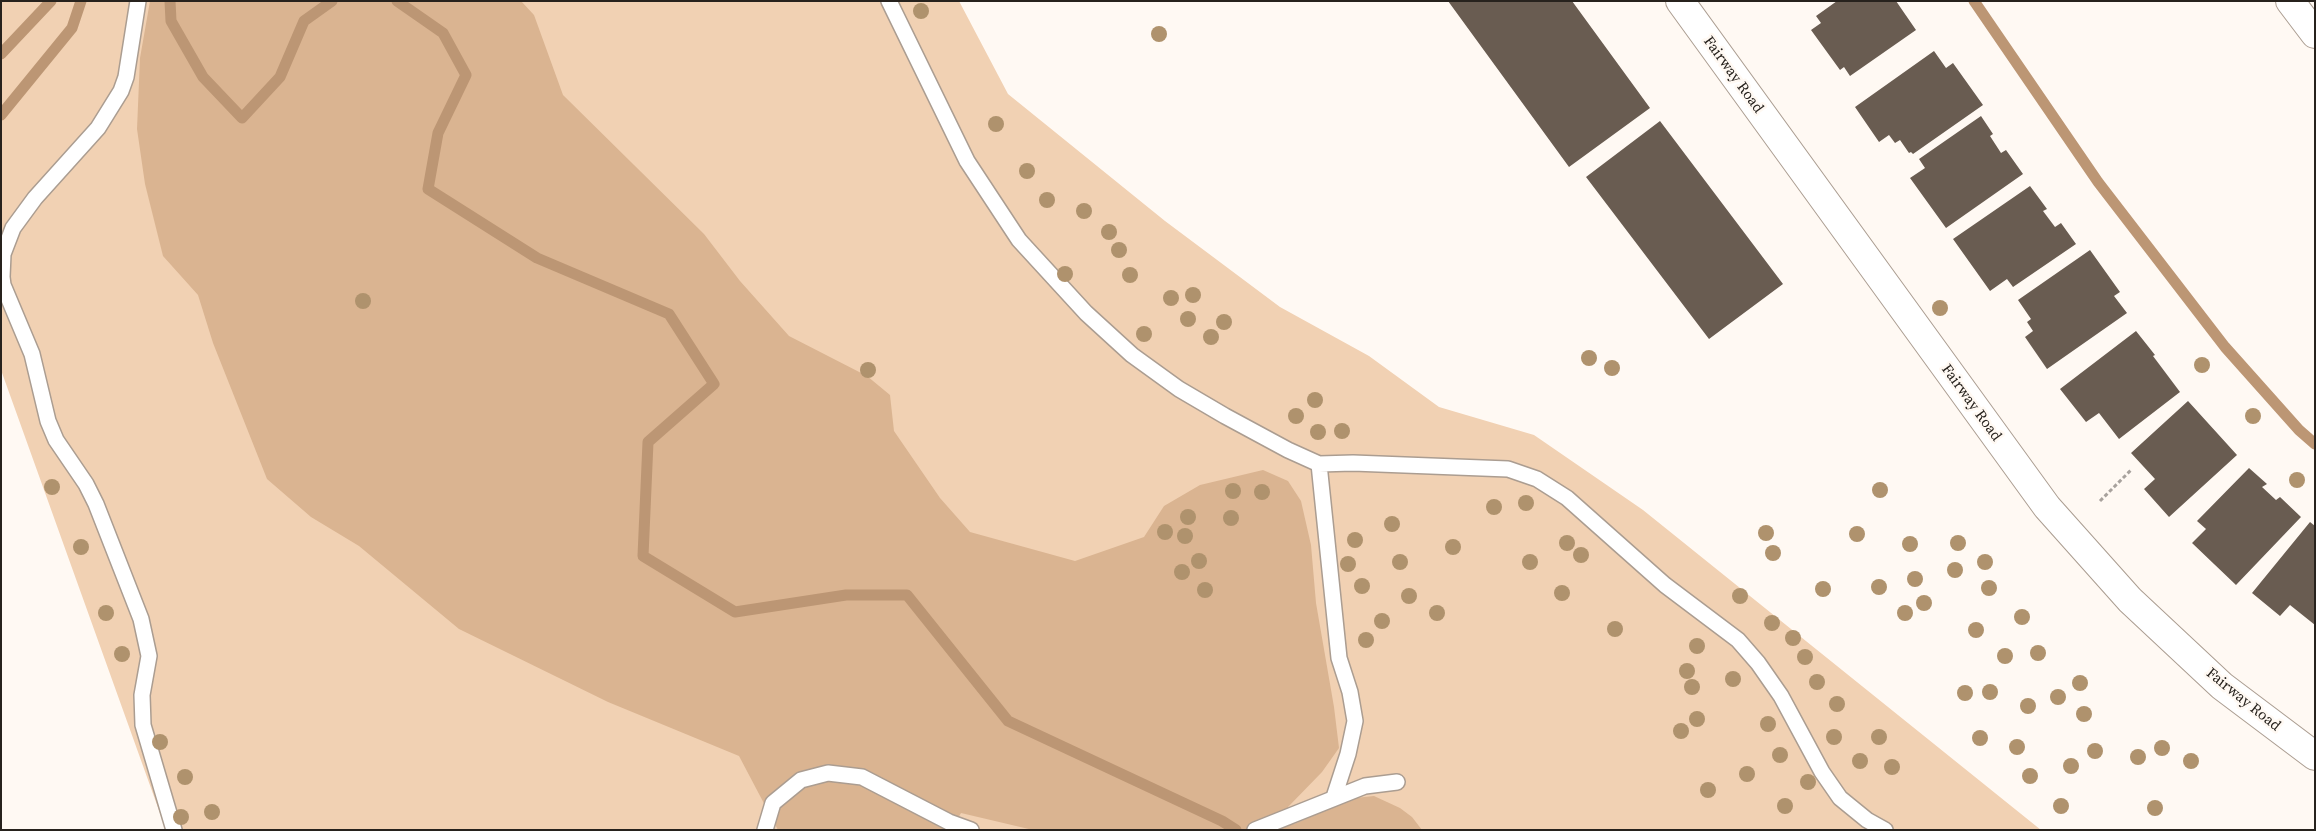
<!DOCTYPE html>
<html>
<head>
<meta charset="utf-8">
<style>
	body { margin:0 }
	#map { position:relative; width:2316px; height:831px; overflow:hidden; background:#fff9f3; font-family:"Source Serif 4",serif }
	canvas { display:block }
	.frame { position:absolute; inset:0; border:2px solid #27221d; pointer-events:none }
</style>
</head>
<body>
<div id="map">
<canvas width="2316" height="831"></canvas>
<div class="frame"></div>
</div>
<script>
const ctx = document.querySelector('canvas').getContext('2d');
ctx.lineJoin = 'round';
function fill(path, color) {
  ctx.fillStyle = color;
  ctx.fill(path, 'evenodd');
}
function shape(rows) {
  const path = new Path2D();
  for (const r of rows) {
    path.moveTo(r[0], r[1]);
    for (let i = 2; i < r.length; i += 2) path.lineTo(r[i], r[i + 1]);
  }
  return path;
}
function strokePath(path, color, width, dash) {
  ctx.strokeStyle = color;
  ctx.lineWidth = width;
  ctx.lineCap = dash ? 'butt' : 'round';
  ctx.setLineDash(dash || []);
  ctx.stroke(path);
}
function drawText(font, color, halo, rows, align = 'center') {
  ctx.font = font + ' "Source Serif 4",serif';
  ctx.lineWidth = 5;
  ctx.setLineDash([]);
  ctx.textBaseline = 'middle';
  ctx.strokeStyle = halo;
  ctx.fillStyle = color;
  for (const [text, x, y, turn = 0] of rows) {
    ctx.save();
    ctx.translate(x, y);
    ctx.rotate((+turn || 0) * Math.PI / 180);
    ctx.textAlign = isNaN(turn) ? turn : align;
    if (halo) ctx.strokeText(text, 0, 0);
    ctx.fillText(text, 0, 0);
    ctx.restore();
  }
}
fill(shape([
	[1,1,959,1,1008,94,1165,221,1280,307,1369,356,1439,407,1534,435,1643,510,2041,830,166,830,1,370]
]), '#f1d1b3');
fill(shape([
	[150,1,521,1,534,15,563,95,704,234,740,281,789,336,867,376,890,395,894,431,940,498,970,532,1075,561,1144,537,1164,506,1200,485,1263,470,1288,481,1301,501,1311,545,1316,603,1334,707,1339,748,1322,772,1288,807,1294,824,1355,798,1374,796,1400,808,1412,817,1422,830,1033,830,961,813,951,830,778,830,739,756,608,702,459,629,359,546,311,517,267,479,213,343,198,295,163,256,145,184,137,129,140,58]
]), '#dab491');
strokePath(shape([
	[170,1,171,21,203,77,242,118,280,77,304,21,332,1],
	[397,1,443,33,466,75,438,133,428,189,537,258,669,314,714,384,648,442,643,556,735,612,846,595,907,595,1008,721,1222,821,1236,830],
	[1974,1,2098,182,2225,347,2299,430,2315,444],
	[1,54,51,1],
	[1,115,72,28,81,1]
]), '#bc9674', 11);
fill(shape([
	[1448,1,1572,1,1650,108,1569,167],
	[1837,1,1896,1,1916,30,1850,76,1844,67,1840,70,1811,30,1821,23,1816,16],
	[1934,51,1946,68,1953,63,1983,105,1913,154,1911,152,1909,153,1900,140,1895,143,1889,135,1879,142,1855,107],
	[1981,116,1993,134,1990,136,2001,153,2006,150,2023,174,1946,228,1910,178,1925,168,1919,159],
	[1660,121,1783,284,1709,339,1586,177],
	[2030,186,2047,209,2043,211,2055,227,2061,223,2076,244,2013,287,2007,279,1990,291,1953,239],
	[2090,250,2120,292,2114,296,2127,313,2047,369,2025,337,2033,331,2027,322,2031,319,2018,300],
	[2136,331,2155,355,2153,356,2180,392,2119,439,2099,413,2086,422,2060,389],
	[2188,401,2237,455,2169,517,2144,489,2155,479,2131,453],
	[2249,468,2267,484,2262,487,2276,500,2280,497,2301,517,2236,585,2192,543,2206,529,2197,521],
	[2310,522,2315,526,2315,625,2290,605,2280,616,2252,593]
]), '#695c51');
const lane = shape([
	[138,1,126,77,121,91,98,128,35,198,13,228,3,254,2,277,3,285,32,354,48,421,56,440,86,484,96,504,141,619,149,656,142,695,143,725,174,830],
	[889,1,967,161,1019,240,1086,313,1132,355,1179,389,1225,416,1288,450,1319,464,1353,463,1508,469,1537,479,1567,498,1665,585,1738,640,1758,663,1781,696,1822,772,1840,798,1867,820,1885,830],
	[1319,464,1339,658,1350,692,1355,721,1348,754,1334,797],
	[765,830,773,803,801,780,828,773,862,777,949,822,971,830],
	[1255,830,1365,786,1397,782]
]);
const street = shape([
	[1680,1,2047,507,2130,600,2222,686,2315,756],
	[2290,1,2315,34]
]);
strokePath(lane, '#ab9d91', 18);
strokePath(street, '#ab9d91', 30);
strokePath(shape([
	[2100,501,2132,469]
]), '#a8a29d', 3, [4, 2.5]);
strokePath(lane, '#fff', 15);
strokePath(street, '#fff', 28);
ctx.fillStyle = '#af926d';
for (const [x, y] of [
	[921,11],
	[1159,34],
	[996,124],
	[1027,171],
	[1047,200],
	[1084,211],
	[1109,232],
	[1119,250],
	[1065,274],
	[1130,275],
	[1193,295],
	[1171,298],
	[363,301],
	[1940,308],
	[1188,319],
	[1224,322],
	[1144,334],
	[1211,337],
	[1589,358],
	[2202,365],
	[1612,368],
	[868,370],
	[1315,400],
	[1296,416],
	[2253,416],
	[1342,431],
	[1318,432],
	[2297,480],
	[52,487],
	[1880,490],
	[1233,491],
	[1262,492],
	[1526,503],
	[1494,507],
	[1188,517],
	[1231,518],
	[1392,524],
	[1165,532],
	[1766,533],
	[1857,534],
	[1185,536],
	[1355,540],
	[1567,543],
	[1958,543],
	[1910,544],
	[81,547],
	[1453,547],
	[1773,553],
	[1581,555],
	[1199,561],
	[1400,562],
	[1530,562],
	[1985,562],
	[1348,564],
	[1955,570],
	[1182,572],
	[1915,579],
	[1362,586],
	[1879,587],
	[1989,588],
	[1823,589],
	[1205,590],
	[1562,593],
	[1409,596],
	[1740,596],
	[1924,603],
	[106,613],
	[1437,613],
	[1905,613],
	[2022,617],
	[1382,621],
	[1772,623],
	[1615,629],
	[1976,630],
	[1793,638],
	[1366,640],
	[1697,646],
	[2038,653],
	[122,654],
	[2005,656],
	[1805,657],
	[1687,671],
	[1733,679],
	[1817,682],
	[2080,683],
	[1692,687],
	[1990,692],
	[1965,693],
	[2058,697],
	[1837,704],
	[2028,706],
	[2084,714],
	[1697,719],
	[1768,724],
	[1681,731],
	[1834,737],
	[1879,737],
	[1980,738],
	[160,742],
	[2017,747],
	[2162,748],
	[2095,751],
	[1780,755],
	[2138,757],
	[1860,761],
	[2191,761],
	[2071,766],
	[1892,767],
	[1747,774],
	[2030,776],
	[185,777],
	[1808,782],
	[1708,790],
	[1785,806],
	[2061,806],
	[2155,808],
	[212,812],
	[181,817]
]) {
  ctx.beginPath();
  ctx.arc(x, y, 8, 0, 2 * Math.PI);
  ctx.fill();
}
drawText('15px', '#27221d', '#fff9f3', [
	["Fairway Road",1733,75,54],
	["Fairway Road",1971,403,54],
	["Fairway Road",2243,700,39]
]);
</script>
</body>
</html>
